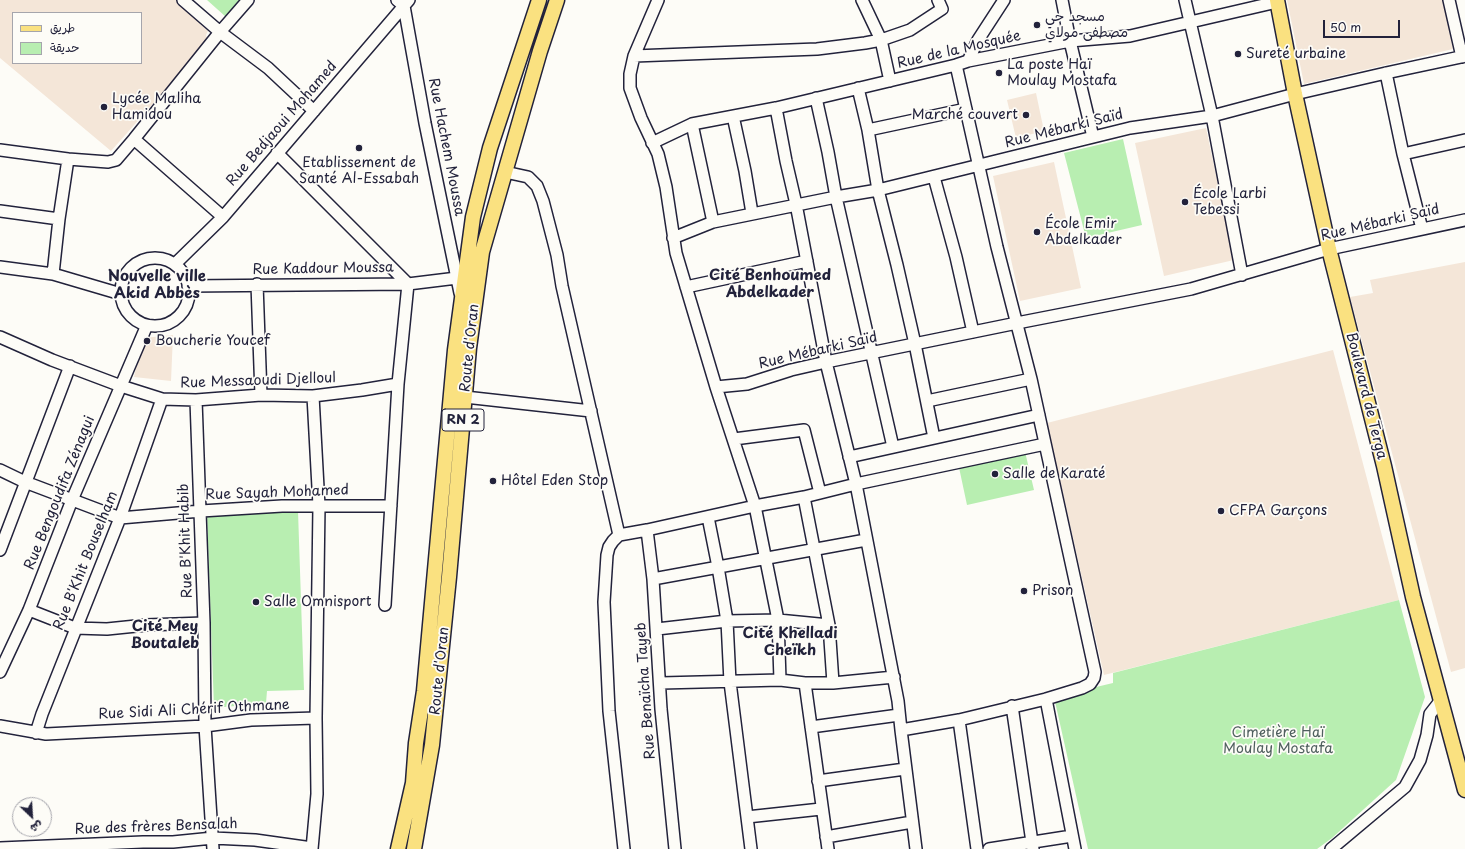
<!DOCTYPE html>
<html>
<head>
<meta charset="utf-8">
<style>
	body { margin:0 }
	#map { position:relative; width:1465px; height:849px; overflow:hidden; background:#fdfcf7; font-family:"Playpen Sans","Playpen Sans Arabic",sans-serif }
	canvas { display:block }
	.legend { position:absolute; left:12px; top:12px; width:130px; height:52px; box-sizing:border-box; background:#fdfcf7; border:1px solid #a5a5ac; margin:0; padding:5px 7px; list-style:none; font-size:12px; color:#22223b }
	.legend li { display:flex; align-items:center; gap:8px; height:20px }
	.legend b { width:20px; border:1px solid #a5a5ac }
	.north { position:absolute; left:12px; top:797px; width:40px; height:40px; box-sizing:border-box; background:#fdfcf7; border:1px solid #a5a5ac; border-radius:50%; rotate:155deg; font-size:11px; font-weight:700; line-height:16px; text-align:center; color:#22223b }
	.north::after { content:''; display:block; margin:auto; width:14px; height:18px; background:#22223b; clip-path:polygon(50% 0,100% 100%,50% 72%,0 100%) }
	.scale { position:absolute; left:1323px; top:20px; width:77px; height:18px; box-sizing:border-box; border:2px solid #22223b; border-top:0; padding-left:5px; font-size:12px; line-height:14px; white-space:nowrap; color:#22223b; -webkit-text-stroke:3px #fdfcf7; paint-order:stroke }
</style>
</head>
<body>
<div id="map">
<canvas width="1465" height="849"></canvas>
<ul class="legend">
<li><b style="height:5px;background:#fae180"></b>طريق</li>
<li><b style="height:11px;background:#b8eeb1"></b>حديقة</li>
</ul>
<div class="north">ش</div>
<div class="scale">50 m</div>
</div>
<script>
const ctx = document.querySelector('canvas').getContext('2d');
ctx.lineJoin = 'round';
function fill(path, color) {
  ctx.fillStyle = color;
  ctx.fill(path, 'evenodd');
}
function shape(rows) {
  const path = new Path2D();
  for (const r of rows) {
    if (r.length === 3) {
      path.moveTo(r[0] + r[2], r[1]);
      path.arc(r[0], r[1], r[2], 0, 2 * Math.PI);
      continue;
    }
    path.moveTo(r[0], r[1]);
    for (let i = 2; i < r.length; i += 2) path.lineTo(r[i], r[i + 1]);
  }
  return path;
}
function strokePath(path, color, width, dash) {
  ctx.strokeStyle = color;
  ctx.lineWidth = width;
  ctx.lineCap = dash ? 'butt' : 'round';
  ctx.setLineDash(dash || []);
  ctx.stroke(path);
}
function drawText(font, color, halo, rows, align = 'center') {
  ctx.font = font + ' "Playpen Sans","Playpen Sans Arabic",sans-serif';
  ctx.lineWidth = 3.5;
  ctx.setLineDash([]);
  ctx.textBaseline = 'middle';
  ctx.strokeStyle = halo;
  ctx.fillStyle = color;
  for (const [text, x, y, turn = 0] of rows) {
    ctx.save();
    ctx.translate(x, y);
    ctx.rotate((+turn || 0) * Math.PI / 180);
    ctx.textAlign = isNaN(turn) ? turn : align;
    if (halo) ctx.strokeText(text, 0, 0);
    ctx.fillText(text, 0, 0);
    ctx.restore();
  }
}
fill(shape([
	[0,0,179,0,203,20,200,24,208,31,206,35,208,42,111,151,0,58],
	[13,13,141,13,141,63,13,63],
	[1287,0,1443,0,1453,49,1304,84],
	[1036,93,1044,131,1016,138,1007,100],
	[1206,128,1234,260,1164,276,1135,143],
	[1054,162,1081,288,1020,301,993,176],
	[1465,262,1465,668,1451,672,1350,297,1373,293,1370,280],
	[173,335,171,381,134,377,143,338],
	[1333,350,1399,600,1104,675,1047,423]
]), '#f4e6d8');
fill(shape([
	[207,0,239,0,226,17],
	[1123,139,1142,225,1086,238,1064,153],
	[1023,443,1034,490,967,505,957,458],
	[298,511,304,690,267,691,266,703,214,708,207,514],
	[1399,600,1425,697,1396,780,1332,838,1317,849,1088,849,1054,697,1113,683,1113,673]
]), '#b8eeb1');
const minor = shape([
	[183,0,220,32,268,68,314,111],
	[397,0,404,6,425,123,460,293],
	[658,0,634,56,630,74,630,88,641,118,658,154,666,187,676,253,716,387,755,506,778,620,780,680],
	[862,0,881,40,890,81],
	[1062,0,1070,41,1093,137],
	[1185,0,1212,116,1242,275],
	[1449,0,1462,57],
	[634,56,817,49,865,43,881,40,910,30,942,9,938,0],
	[968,61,978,40,1004,0],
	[1386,73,1403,154,1422,229],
	[858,88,868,130,878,190,897,265,915,344,934,438],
	[816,98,828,152,836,197,893,447],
	[776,108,786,161,796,204,826,362,856,484,898,701,901,730,959,720,1046,699,1082,688,1090,684,1094,678,1095,672,1031,379,997,247,956,65],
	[733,116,745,171,752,213],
	[692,124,713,222],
	[868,130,966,109],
	[134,139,223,217],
	[652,143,692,124,776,108,956,65,968,61,1070,41,1130,36,1277,2],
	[0,150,68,159,108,162,116,160,134,139,220,32,248,0],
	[277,153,408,284,398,384,385,605],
	[1403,154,1465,140],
	[505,172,528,177,537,186,543,201,557,255,562,286,619,535],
	[934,177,956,257,973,332],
	[0,211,59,219],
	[673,238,713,222,836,197,878,190,1130,128,1212,116,1295,94,1386,73,1465,56],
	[155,292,34],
	[175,264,223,217,409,0],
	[0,267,53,274,121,294],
	[53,274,59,219,68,159],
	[257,284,261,395],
	[188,286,408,284,457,278],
	[686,287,807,261],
	[0,337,52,360,121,386,162,399,196,400,261,395,313,396,362,390,398,384],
	[716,387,747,384,791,370,826,362,1017,323,1191,289,1329,249,1465,220],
	[313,396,319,506,316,718],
	[465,397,591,411],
	[196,400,204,623,205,726,213,849],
	[927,401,1031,379],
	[734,439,804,430,820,493],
	[849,457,1039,415],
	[0,470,25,482,120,518,201,511,282,506,391,506],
	[804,497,829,625,833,683],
	[708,517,718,567,727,621,730,682,751,849],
	[647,530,653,579,661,709,675,849],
	[0,550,70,366],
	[653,579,866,540],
	[29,610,75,628,107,629,146,625,204,623],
	[657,629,727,621,778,620,829,625],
	[0,672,29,610,72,500,147,325],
	[661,683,780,680,805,683,833,683,894,677],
	[805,683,828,849],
	[1046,699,1075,849],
	[1012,706,1033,849],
	[959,720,977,849],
	[0,726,46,734,205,726,251,720,316,718,317,794,312,849],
	[811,727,899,715],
	[901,730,916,849],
	[36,733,42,714,120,518,162,399],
	[818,781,905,769],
	[747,817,821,809],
	[826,837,912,822],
	[0,848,143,842,173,842,213,838,255,840,312,848],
	[624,849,609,711,604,602,607,555,609,547,613,541,619,535,647,530,755,506,804,497,856,484,1045,444],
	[989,849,1072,836],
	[1331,849,1405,787,1420,760,1427,735,1430,714,1441,700]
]);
const major = shape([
	[1277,0,1295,94,1329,249,1384,466,1413,597,1465,790],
	[398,849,413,783,416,743,424,691,455,350,473,217,490,148,539,0],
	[414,849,432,745,449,577,469,348,482,252,540,51,557,0]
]);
strokePath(minor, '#22223b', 14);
strokePath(major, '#22223b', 17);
strokePath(minor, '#fdfcf7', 11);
strokePath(major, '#fae180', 14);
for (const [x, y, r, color] of [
	[1037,25,4,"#22223b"],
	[1238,54,4,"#22223b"],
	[999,73,4,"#22223b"],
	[104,107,4,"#22223b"],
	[1026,115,4,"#22223b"],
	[359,148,4,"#22223b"],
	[1185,202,4,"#22223b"],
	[1037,232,4,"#22223b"],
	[147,341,4,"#22223b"],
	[995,474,4,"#22223b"],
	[493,481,4,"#22223b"],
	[1221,511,4,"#22223b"],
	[1024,591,4,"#22223b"],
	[256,602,4,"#22223b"]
]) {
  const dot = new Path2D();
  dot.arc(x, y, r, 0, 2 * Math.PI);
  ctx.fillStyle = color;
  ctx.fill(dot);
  strokePath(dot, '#fdfcf7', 1.5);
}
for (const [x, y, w] of [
	[463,420,42]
]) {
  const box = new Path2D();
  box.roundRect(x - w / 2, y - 11, w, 22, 3);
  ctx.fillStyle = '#fdfcf7';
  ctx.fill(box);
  strokePath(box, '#22223b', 1);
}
drawText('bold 13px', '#22223b', null, [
	["RN 2",463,420]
]);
drawText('14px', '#22223b', '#fdfcf7', [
	["مسجد حي",1045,17],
	["مصطفى مولاي",1045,33],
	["Sureté urbaine",1246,54],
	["La poste Haï",1007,65],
	["Moulay Mostafa",1007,81],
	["Lycée Maliha",112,99],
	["Hamidou",112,115],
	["Marché couvert",1018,115,"right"],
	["Etablissement de",359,163,"center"],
	["Santé Al-Essabah",359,179,"center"],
	["École Larbi",1193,194],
	["Tebessi",1193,210],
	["École Emir",1045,224],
	["Abdelkader",1045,240],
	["Boucherie Youcef",155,341],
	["Salle de Karaté",1003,474],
	["Hôtel Eden Stop",501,481],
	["CFPA Garçons",1229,511],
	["Prison",1032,591],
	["Salle Omnisport",264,602]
], 'left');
drawText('14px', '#22223b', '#fdfcf7', [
	["Rue de la Mosquée",959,50,-13],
	["Rue Bedjaoui Mohamed",282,124,-49],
	["Rue Mébarki Saïd",1064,129,-14],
	["Rue Hachem Moussa",446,147,79],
	["Rue Mébarki Saïd",1380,223,-13],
	["Rue Kaddour Moussa",323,269,-1],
	["Route d'Oran",470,348,-84],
	["Rue Mébarki Saïd",818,351,-13],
	["Rue Messaoudi Djelloul",258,381,-2],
	["Boulevard de Terga",1366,396,76],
	["Rue Bengoudifa Zénagui",60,493,-68],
	["Rue Sayah Mohamed",277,493,-2],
	["Rue B'Khit Habib",186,541,-92],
	["Rue B'Khit Bouselham",86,561,-68],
	["Route d'Oran",440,671,-84],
	["Rue Benaïcha Tayeb",646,691,-94],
	["Rue Sidi Ali Chérif Othmane",194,710,-3],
	["Rue des frères Bensalah",156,827,-2]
]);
drawText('14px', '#4f5f5e', '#fdfcf7', [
	["Cimetière Haï",1278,733],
	["Moulay Mostafa",1278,749]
]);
drawText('bold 15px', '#22223b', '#fdfcf7', [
	["Cité Benhoumed",770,276],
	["Abdelkader",770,293],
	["Nouvelle ville",157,277],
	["Akid Abbès",157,294],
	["Cité Mey",165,627],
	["Boutaleb",165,644],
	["Cité Khelladi",790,634],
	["Cheïkh",790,651]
]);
</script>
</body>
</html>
